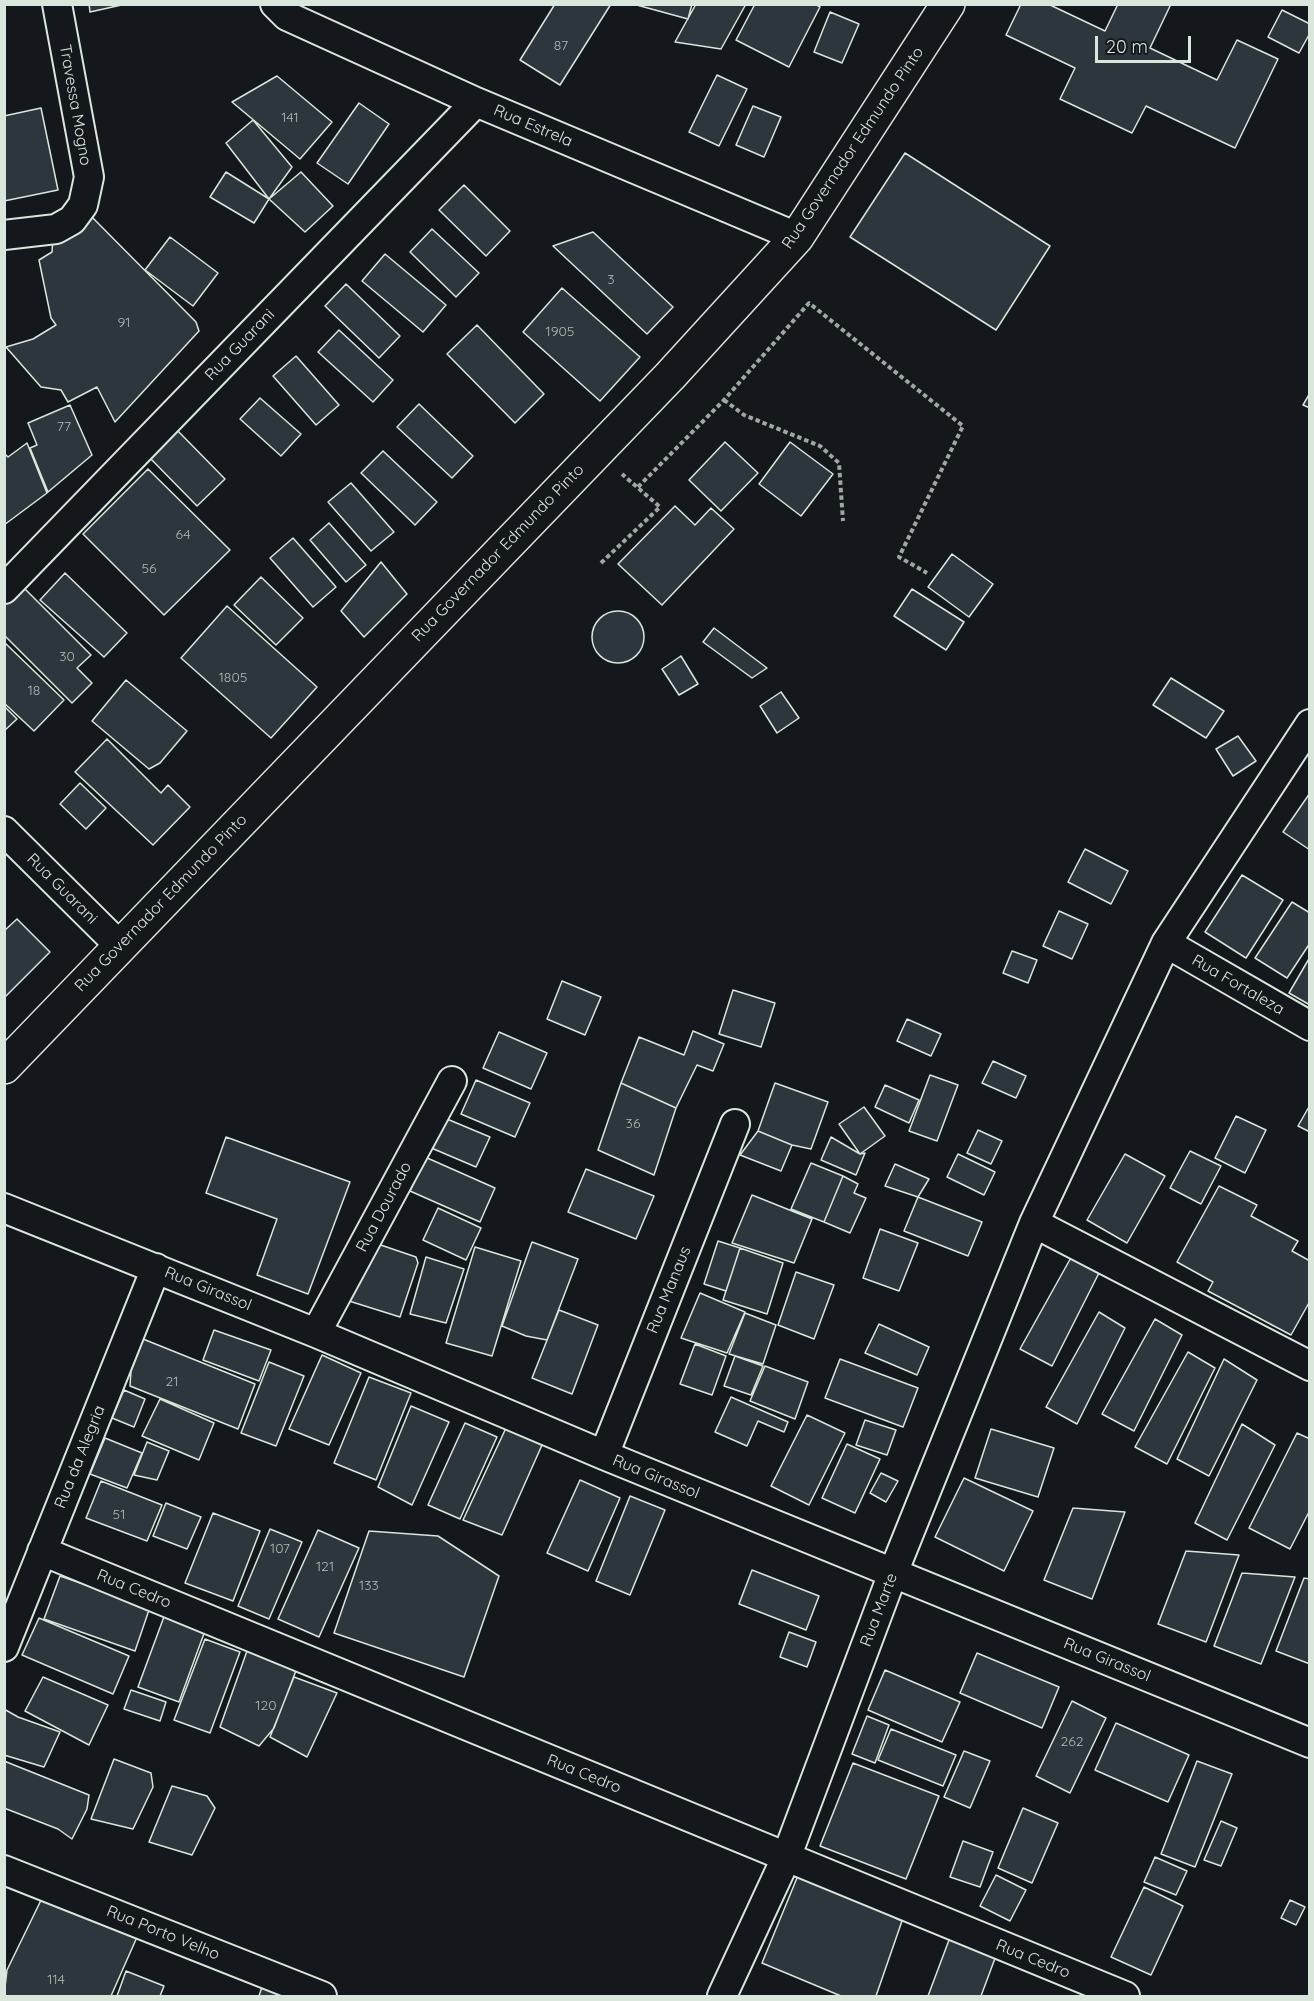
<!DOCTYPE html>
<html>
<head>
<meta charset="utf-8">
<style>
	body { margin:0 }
	#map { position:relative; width:1314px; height:2001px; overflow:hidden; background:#14181c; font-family:Quicksand,sans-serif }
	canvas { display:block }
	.frame { position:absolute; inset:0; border:6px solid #d8e6dc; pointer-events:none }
	.scale { position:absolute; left:1095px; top:36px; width:96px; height:27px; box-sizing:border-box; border:3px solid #d8e6dc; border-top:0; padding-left:8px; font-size:18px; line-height:21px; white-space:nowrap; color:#d8e6dc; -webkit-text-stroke:4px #14181c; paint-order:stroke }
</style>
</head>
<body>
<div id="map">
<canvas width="1314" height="2001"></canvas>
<div class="frame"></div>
<div class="scale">20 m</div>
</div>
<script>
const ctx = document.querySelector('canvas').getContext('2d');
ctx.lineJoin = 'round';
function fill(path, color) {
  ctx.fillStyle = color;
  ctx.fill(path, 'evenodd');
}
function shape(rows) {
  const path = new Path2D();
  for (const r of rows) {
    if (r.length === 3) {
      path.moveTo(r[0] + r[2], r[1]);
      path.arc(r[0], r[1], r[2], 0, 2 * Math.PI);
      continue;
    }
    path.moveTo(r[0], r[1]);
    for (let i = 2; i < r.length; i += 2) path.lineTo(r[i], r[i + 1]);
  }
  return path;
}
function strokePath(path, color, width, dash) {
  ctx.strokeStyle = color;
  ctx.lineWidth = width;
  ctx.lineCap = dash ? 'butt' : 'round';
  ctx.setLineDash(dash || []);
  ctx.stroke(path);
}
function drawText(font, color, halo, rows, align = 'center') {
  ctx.font = font + ' Quicksand,sans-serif';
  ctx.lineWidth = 4.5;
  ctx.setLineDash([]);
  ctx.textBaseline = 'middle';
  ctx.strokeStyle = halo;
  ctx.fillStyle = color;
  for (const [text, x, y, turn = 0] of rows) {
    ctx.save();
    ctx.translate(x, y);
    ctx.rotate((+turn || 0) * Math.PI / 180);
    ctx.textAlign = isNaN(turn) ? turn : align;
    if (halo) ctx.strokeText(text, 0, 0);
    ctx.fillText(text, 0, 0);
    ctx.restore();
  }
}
const building = shape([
	[89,4,126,4,90,12,89,4],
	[555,4,611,4,560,85,520,60,555,4],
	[633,4,692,4,688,19,633,4],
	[696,4,746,4,721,49,675,42,696,4],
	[755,4,815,4,820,7,789,67,736,40,755,4],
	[1021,4,1048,4,1105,31,1118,4,1171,4,1150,48,1217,80,1237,40,1278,59,1235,148,1146,106,1132,133,1060,99,1075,68,1006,35,1021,4],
	[1282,10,1310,24,1310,33,1299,53,1268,37,1282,10],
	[830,12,859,24,842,63,814,52,830,12],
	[717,75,747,89,719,146,689,132,717,75],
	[277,76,332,122,300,159,232,102,277,76],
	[359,103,389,124,348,184,317,163,359,103],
	[753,106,781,117,764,157,736,145,753,106],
	[41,108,58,190,4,201,4,116,41,108],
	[253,120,292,167,269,199,226,143,253,120],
	[905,153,1050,246,996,330,850,237,905,153],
	[226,172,269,199,254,223,210,197,226,172],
	[301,172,333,206,305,232,269,199,301,172],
	[464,185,510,231,486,256,439,210,464,185],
	[82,207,196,322,199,331,115,422,97,387,68,402,61,390,41,387,6,347,33,339,56,325,51,318,39,260,52,252,53,236,82,207],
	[432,229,479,273,456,297,410,252,432,229],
	[593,232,673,307,647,334,553,246,593,232],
	[170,237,218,273,193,306,145,270,170,237],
	[385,254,446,305,423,332,362,281,385,254],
	[346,284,400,336,379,358,325,306,346,284],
	[562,288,640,357,600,401,523,332,562,288],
	[477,325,544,394,515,423,447,354,477,325],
	[339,330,393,380,373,402,318,352,339,330],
	[296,356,339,405,316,425,273,376,296,356],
	[1310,393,1310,408,1303,405,1310,393],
	[260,398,301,434,281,456,240,419,260,398],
	[419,404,473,456,452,478,397,427,419,404],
	[70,405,92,455,48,492,30,448,37,445,28,423,70,405],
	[177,430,225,479,197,506,149,457,177,430],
	[725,442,758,473,721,511,689,480,725,442],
	[790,442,833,474,801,516,759,484,790,442],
	[27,443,47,493,4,525,4,453,8,457,27,443],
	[383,451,437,502,415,525,361,473,383,451],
	[148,469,230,550,164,615,83,534,148,469],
	[351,483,394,532,371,551,328,502,351,483],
	[675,506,695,525,711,508,734,529,662,605,618,564,675,506],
	[329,523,366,565,346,582,310,540,329,523],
	[293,538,336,587,313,607,270,558,293,538],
	[952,554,993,584,969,617,928,587,952,554],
	[381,562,407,594,364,637,341,611,381,562],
	[65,573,127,633,104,657,40,600,65,573],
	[261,577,303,618,276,645,234,605,261,577],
	[19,583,91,655,77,668,92,683,72,703,4,635,4,598,19,583],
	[912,589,964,622,946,650,894,616,912,589],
	[227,606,317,687,271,738,181,658,227,606],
	[618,637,26],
	[714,628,767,668,752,678,703,642,714,628],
	[4,642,64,700,34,731,4,703,4,642],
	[681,656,698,684,679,695,662,669,681,656],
	[1171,678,1224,711,1206,738,1153,705,1171,678],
	[126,680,187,731,160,763,149,769,92,721,126,680],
	[781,692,799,718,777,733,760,706,781,692],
	[4,706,17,719,4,731,4,706],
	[1238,736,1256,761,1233,776,1216,749,1238,736],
	[107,739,161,793,168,785,190,807,153,845,75,772,107,739],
	[80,783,106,808,86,829,60,804,80,783],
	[1310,793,1310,850,1283,832,1310,793],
	[1085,849,1128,871,1111,904,1068,882,1085,849],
	[1242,875,1283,900,1246,958,1205,932,1242,875],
	[1292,902,1310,913,1310,943,1287,978,1255,958,1292,902],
	[1059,911,1088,924,1072,959,1043,946,1059,911],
	[17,919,50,952,4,998,4,931,17,919],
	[1012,951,1037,960,1028,983,1003,973,1012,951],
	[1310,957,1310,1005,1289,993,1310,957],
	[562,981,601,997,585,1035,547,1019,562,981],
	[733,990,775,1003,761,1047,719,1034,733,990],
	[907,1019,941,1034,931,1056,897,1041,907,1019],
	[693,1031,724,1044,713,1071,697,1065,676,1108,621,1083,639,1037,684,1055,693,1031],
	[499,1032,547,1053,531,1089,483,1068,499,1032],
	[993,1061,1026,1076,1016,1098,982,1083,993,1061],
	[930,1075,958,1085,937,1141,909,1131,930,1075],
	[476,1080,530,1103,515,1137,461,1114,476,1080],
	[621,1083,676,1108,654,1175,598,1150,621,1083],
	[775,1083,828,1102,811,1149,792,1145,758,1131,775,1083],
	[885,1085,919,1100,909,1123,875,1107,885,1085],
	[1310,1105,1310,1132,1298,1126,1310,1105],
	[864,1107,885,1136,860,1154,839,1124,864,1107],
	[435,1114,490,1137,476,1167,422,1144,435,1114],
	[1236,1116,1266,1130,1245,1173,1215,1158,1236,1116],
	[978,1130,1002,1141,991,1164,967,1153,978,1130],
	[758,1131,792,1145,781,1171,740,1155,758,1131],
	[226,1137,350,1182,308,1294,257,1275,277,1219,206,1193,226,1137],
	[831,1137,860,1154,865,1153,856,1175,821,1160,831,1137],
	[1190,1151,1221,1166,1201,1204,1170,1188,1190,1151],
	[958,1154,995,1172,984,1195,947,1177,958,1154],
	[1125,1154,1165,1176,1127,1243,1087,1220,1125,1154],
	[425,1157,495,1188,480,1222,410,1191,425,1157],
	[811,1163,843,1176,824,1222,791,1209,811,1163],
	[895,1164,929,1179,918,1197,885,1186,895,1164],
	[586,1169,654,1196,636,1239,568,1212,586,1169],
	[843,1176,858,1184,854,1193,866,1198,850,1233,824,1222,843,1176],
	[1219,1186,1257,1205,1251,1216,1298,1241,1292,1251,1310,1261,1310,1301,1291,1335,1208,1291,1213,1282,1177,1262,1219,1186],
	[752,1195,812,1219,794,1263,732,1243,752,1195],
	[918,1197,982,1222,968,1256,904,1231,918,1197],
	[438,1208,481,1228,466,1260,423,1240,438,1208],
	[880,1229,918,1243,899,1291,863,1278,880,1229],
	[369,1241,416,1257,418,1263,400,1317,349,1301,369,1241],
	[718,1241,740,1248,726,1291,704,1284,718,1241],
	[532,1242,578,1259,547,1340,526,1336,502,1326,532,1242],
	[475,1247,521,1261,492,1356,446,1343,475,1247],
	[740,1248,783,1263,767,1314,723,1300,740,1248],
	[1073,1254,1100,1271,1052,1366,1020,1349,1073,1254],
	[426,1257,464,1269,446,1323,410,1314,426,1257],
	[796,1272,834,1285,814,1339,778,1325,796,1272],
	[700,1293,745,1312,727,1353,681,1338,700,1293],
	[559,1310,598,1325,572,1394,532,1378,559,1310],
	[1099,1312,1125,1328,1077,1424,1046,1407,1099,1312],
	[745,1313,776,1325,763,1364,729,1354,745,1313],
	[1155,1319,1182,1335,1134,1431,1102,1414,1155,1319],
	[879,1324,929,1347,917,1375,865,1353,879,1324],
	[214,1330,271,1350,259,1381,203,1360,214,1330],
	[143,1339,255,1384,238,1429,130,1386,131,1371,143,1339],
	[695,1344,726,1356,712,1395,680,1384,695,1344],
	[1188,1352,1215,1368,1167,1464,1135,1447,1188,1352],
	[322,1355,361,1373,329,1445,289,1429,322,1355],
	[735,1356,763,1366,751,1395,724,1386,735,1356],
	[840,1359,918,1388,903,1427,825,1398,840,1359],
	[1224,1359,1257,1380,1209,1476,1177,1459,1224,1359],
	[269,1362,304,1376,276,1446,241,1433,269,1362],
	[765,1366,808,1382,795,1419,750,1401,765,1366],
	[369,1377,411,1393,376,1480,334,1463,369,1377],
	[124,1390,145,1399,134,1427,112,1418,124,1390],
	[731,1397,788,1422,784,1432,758,1421,747,1446,715,1432,731,1397],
	[160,1399,214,1423,199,1460,142,1436,160,1399],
	[411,1406,449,1422,412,1505,378,1487,411,1406],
	[807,1415,845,1433,809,1505,771,1486,807,1415],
	[865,1420,896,1430,887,1455,856,1445,865,1420],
	[465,1423,497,1437,460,1519,428,1505,465,1423],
	[1242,1424,1275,1445,1227,1540,1195,1523,1242,1424],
	[506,1428,542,1445,502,1535,463,1520,506,1428],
	[991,1429,1054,1448,1038,1497,975,1478,991,1429],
	[1297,1433,1310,1439,1310,1510,1290,1549,1249,1528,1297,1433],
	[105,1438,142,1453,127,1488,90,1474,105,1438],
	[147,1442,169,1451,157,1480,134,1475,147,1442],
	[847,1444,880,1459,855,1513,822,1498,847,1444],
	[881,1473,898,1481,886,1502,870,1493,881,1473],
	[964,1478,1033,1511,1004,1571,935,1537,964,1478],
	[580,1480,620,1498,588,1571,547,1553,580,1480],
	[101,1481,162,1505,147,1541,86,1518,101,1481],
	[630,1496,665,1510,630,1595,596,1581,630,1496],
	[166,1503,201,1517,187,1549,153,1536,166,1503],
	[1073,1508,1125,1512,1092,1599,1044,1580,1073,1508],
	[213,1513,260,1531,233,1601,185,1583,213,1513],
	[270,1529,302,1542,269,1619,238,1606,270,1529],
	[318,1530,359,1548,319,1637,278,1619,318,1530],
	[369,1531,438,1536,499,1576,464,1677,334,1633,369,1531],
	[1186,1551,1239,1555,1206,1642,1158,1624,1186,1551],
	[752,1570,819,1596,806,1630,739,1604,752,1570],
	[1242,1573,1295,1577,1261,1664,1214,1646,1242,1573],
	[60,1576,150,1607,135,1651,44,1619,60,1576],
	[1304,1578,1310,1579,1310,1664,1276,1651,1304,1578],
	[165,1614,206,1628,179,1702,138,1687,165,1614],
	[39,1618,129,1656,113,1694,22,1655,39,1618],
	[789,1632,816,1642,807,1667,780,1657,789,1632],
	[205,1639,240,1652,210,1733,174,1720,205,1639],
	[247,1651,297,1668,274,1728,259,1746,220,1727,247,1651],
	[977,1653,1059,1687,1042,1728,960,1693,977,1653],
	[885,1670,960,1702,942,1742,868,1710,885,1670],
	[43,1677,108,1705,89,1745,25,1711,43,1677],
	[294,1677,337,1693,307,1757,270,1737,294,1677],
	[131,1690,166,1702,160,1721,124,1709,131,1690],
	[1072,1701,1106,1718,1070,1793,1036,1776,1072,1701],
	[4,1709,18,1717,60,1732,44,1767,4,1755,4,1709],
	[867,1716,889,1725,875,1763,852,1754,867,1716],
	[1116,1723,1189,1755,1168,1802,1095,1770,1116,1723],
	[891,1729,956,1755,943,1786,878,1760,891,1729],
	[964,1751,990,1761,970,1808,944,1797,964,1751],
	[114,1759,151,1773,153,1787,133,1829,91,1819,114,1759],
	[4,1761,89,1795,87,1809,72,1839,58,1829,4,1808,4,1761],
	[1197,1761,1232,1774,1195,1867,1161,1854,1197,1761],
	[853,1763,939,1796,906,1879,820,1846,853,1763],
	[172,1786,207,1796,215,1808,192,1855,149,1842,172,1786],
	[1023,1808,1058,1823,1032,1883,998,1868,1023,1808],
	[1221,1821,1237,1828,1221,1866,1204,1860,1221,1821],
	[963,1841,993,1852,980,1887,950,1877,963,1841],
	[1155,1857,1187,1871,1176,1895,1144,1882,1155,1857],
	[799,1873,902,1921,876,1996,841,1996,762,1963,799,1873],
	[996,1875,1026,1890,1010,1921,980,1906,996,1875],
	[1144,1887,1183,1906,1151,1975,1111,1957,1144,1887],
	[45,1892,141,1928,111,1996,4,1996,7,1970,45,1892],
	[1290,1900,1305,1907,1296,1925,1281,1918,1290,1900],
	[949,1940,997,1953,981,1996,928,1996,949,1940],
	[126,1971,164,1986,160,1996,117,1996,126,1971],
	[263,1984,290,1996,259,1996,263,1984]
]);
fill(building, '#2c363c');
strokePath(building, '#d8e6dc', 1.5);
const street = shape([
	[275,4,287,16,476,102,797,237],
	[4,235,56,229,72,220,83,205,89,177,57,4],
	[4,589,476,102],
	[4,831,120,946],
	[1166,943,1310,1026],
	[4,1208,316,1333,604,1455,1310,1743],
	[1034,1223,1310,1366],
	[316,1333,452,1081],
	[604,1455,735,1124],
	[42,1551,1125,1996],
	[4,1647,156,1268],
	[4,1870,322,1996],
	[722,1996,786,1858,893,1573,1034,1223,1166,943,1310,724]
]);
const secondary = shape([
	[4,1067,670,376,797,237,948,4]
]);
strokePath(street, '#d8e6dc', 32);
strokePath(secondary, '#d8e6dc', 36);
strokePath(shape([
	[724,400,744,415,820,446,839,463,843,521],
	[638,487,724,400,809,303,963,426,899,557,927,573],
	[601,563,660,507,622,474]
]), '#9da8a2', 4, [4.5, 3]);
strokePath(street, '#14181c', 28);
strokePath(secondary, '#14181c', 33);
drawText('14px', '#adbab4', null, [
	["87",561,46],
	["141",290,118],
	["3",611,280],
	["91",124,323],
	["1905",560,332],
	["77",64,427],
	["64",183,535],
	["56",149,569],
	["30",67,657],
	["1805",233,678],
	["18",34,691],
	["36",633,1124],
	["21",172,1382],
	["51",119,1515],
	["107",280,1549],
	["121",325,1567],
	["133",369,1586],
	["120",266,1706],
	["262",1072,1742],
	["114",56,1980]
]);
drawText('16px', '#d8e6dc', '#14181c', [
	["Travessa Mogno",75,105,80],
	["Rua Estrela",533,126,23],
	["Rua Governador Edmundo Pinto",853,148,-56],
	["Rua Guarani",240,345,-46],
	["Rua Governador Edmundo Pinto",498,553,-46],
	["Rua Guarani",62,889,45],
	["Rua Governador Edmundo Pinto",161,903,-46],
	["Rua Fortaleza",1238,985,30],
	["Rua Dourado",384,1207,-62],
	["Rua Girassol",208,1289,22],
	["Rua Manaus",669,1290,-68],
	["Rua da Alegria",80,1457,-68],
	["Rua Girassol",656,1477,22],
	["Rua Cedro",134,1589,22],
	["Rua Marte",879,1610,-69],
	["Rua Girassol",1107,1660,22],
	["Rua Cedro",584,1774,22],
	["Rua Porto Velho",163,1933,22],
	["Rua Cedro",1033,1959,22]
]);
</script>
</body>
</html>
